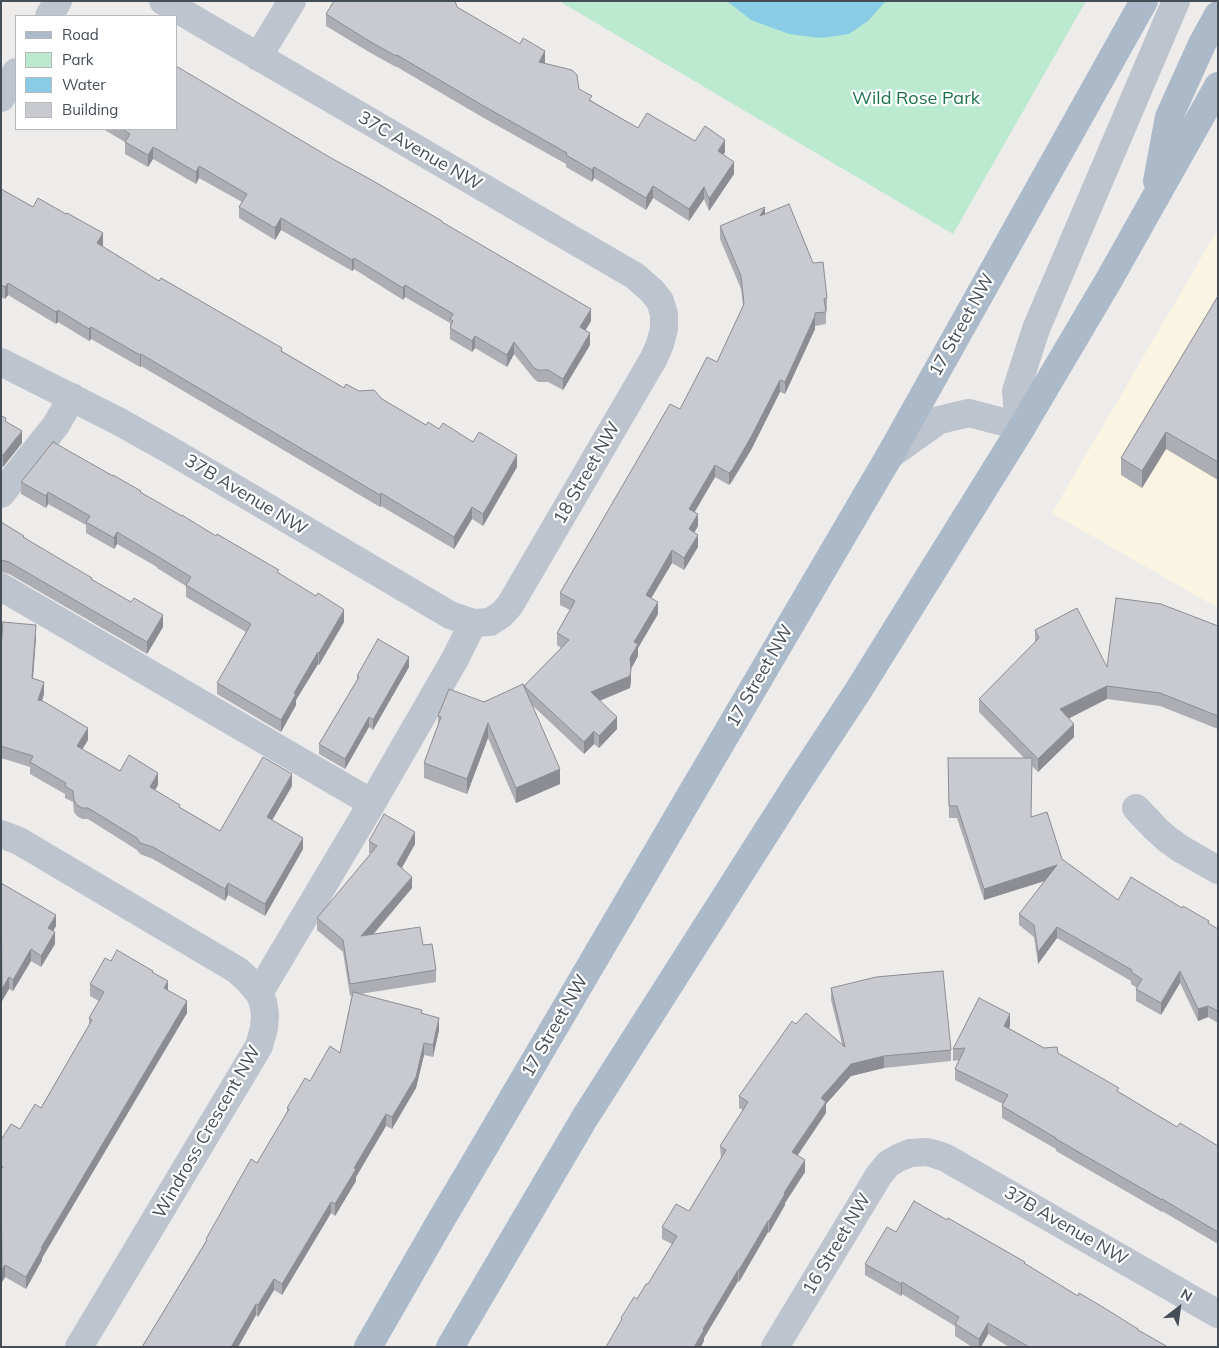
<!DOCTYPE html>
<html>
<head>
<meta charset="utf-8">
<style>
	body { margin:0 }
	#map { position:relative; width:1219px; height:1348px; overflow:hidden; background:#eeebeb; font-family:Mulish,sans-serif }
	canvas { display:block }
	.frame { position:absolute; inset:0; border:2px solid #454d57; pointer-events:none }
	.legend { position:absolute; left:15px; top:15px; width:162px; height:115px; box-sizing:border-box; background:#fff; border:1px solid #b5b8bc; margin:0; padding:6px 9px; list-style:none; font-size:15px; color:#454d57 }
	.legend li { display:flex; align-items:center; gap:10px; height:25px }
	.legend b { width:25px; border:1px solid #b5b8bc }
	.north { position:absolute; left:1154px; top:1283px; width:50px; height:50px; -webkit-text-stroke:4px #fff; paint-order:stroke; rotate:30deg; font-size:14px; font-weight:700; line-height:20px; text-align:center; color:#454d57 }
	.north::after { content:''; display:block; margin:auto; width:18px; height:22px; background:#454d57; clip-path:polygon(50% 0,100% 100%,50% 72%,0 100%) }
</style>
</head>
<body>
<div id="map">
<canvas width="1219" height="1348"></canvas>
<div class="frame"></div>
<ul class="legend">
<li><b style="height:6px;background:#acb9c9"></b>Road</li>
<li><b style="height:14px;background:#bbead0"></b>Park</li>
<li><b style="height:14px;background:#8acce5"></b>Water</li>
<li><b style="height:14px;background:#c8cad0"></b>Building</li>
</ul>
<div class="north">N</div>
</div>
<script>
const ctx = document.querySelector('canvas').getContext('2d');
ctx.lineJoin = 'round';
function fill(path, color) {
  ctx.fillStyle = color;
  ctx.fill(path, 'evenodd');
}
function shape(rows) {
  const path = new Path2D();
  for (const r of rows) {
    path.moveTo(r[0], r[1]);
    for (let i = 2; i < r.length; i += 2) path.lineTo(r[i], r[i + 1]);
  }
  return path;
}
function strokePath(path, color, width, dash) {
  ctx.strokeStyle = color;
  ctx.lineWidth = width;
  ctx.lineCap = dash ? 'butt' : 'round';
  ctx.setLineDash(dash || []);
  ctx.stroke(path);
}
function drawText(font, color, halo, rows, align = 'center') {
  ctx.font = font + ' Mulish,sans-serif';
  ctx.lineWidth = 4.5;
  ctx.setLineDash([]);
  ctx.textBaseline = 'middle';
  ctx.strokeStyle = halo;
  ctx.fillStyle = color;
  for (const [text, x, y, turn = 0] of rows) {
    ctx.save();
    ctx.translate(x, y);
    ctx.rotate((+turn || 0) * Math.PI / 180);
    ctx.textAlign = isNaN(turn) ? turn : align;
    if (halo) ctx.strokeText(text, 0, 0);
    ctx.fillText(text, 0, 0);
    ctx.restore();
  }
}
fill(shape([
	[1218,229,1218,608,1052,513]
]), '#faf5e3');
fill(shape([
	[559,1,1086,1,953,234]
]), '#bbead0');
fill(shape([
	[727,1,886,1,868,21,849,34,821,38,789,34,751,20]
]), '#8acce5');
strokePath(shape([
	[49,16,58,1],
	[258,57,292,1],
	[1,98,16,72],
	[1,362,118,421,168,449,450,615,473,623,490,622,502,614,510,605,654,358,660,344,664,329,664,314,660,301,652,291,635,276,163,1],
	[1022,427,1018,416,1016,391,1036,329,1176,1],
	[890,455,939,420,969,413,1022,427],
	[1,494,56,425,72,397],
	[1,587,372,803],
	[1136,808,1155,828,1167,839,1181,849,1218,870],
	[1,834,19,841,237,970,247,979,259,993,263,1002,265,1015,264,1028,259,1046,79,1347],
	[259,993,372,803,455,659,473,623],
	[775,1347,879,1175,888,1164,898,1158,910,1153,926,1152,935,1154,946,1158,1218,1314]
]), '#bdc4cd', 28);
strokePath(shape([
	[1157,181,1169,117,1202,44,1218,15],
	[368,1347,441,1220,473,1166,890,455,1144,1],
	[450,1347,584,1119,797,784,858,691,1022,427,1110,278,1218,86]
]), '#acb9c9', 28);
fill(shape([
	[457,7,545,63,579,89,592,101,638,128,695,141,725,152,723,155,734,174,709,211,704,199,689,221,653,198,646,210,594,178,592,182,566,167,566,164,482,117,397,67,396,67,369,52,326,26,326,14],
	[103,129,176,129,442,223,591,321,585,331,590,345,563,390,548,382,538,382,534,379,514,354,507,367,475,348,472,352,450,339,450,323,405,297,403,300,354,269,352,271,281,230,275,240,239,218,239,207,242,202,199,178,196,184,153,159,148,167,125,154,125,142],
	[1,189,103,245,102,247,159,281,282,351,344,388,359,391,382,399,426,425,439,429,517,467,483,526,472,519,454,549,381,506,380,507,141,366,140,367,91,339,89,341,58,322,56,324,8,295,5,299,1,297],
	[765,214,827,298,827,310,826,311,826,324,815,326,815,329,785,394,780,392,751,450,732,482,729,485,715,477,695,512,698,526,694,533,698,547,684,570,672,563,651,598,658,614,638,648,638,656,631,668,631,681,630,688,600,701,617,729,599,748,594,744,584,754,532,705,560,784,516,803,488,738,467,794,424,778,424,763,438,724,438,716,524,688,524,686,561,648,557,645,557,633,570,610,560,605,560,593,680,409,717,362,743,306,741,289,720,239,720,226],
	[1218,296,1218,480,1166,449,1142,488,1121,475,1121,458],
	[1,416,22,443,3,467,1,466],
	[21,482,141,493,279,573,344,622,319,665,318,664,296,700,296,705,281,732,217,694,217,683,246,632,186,597,186,586,157,568,157,567,117,544,114,549,86,533,86,525,48,504,46,508,21,494],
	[1,522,24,538,92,580,163,627,147,654,9,574,1,572],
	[1218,626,1218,729,1160,706,1107,699,1069,718,1074,737,1038,772,1032,766,1031,817,1062,859,1118,900,1209,924,1218,929,1218,1023,1208,1017,1198,1021,1180,983,1161,1015,1136,1001,1136,989,1137,988,1131,984,1131,981,1057,938,1038,964,1034,937,1019,925,1019,914,1045,881,984,900,957,818,949,818,948,758,1024,758,979,712,979,699,1035,643,1035,630,1107,667],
	[36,637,33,678,44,694,42,701,88,740,82,749,120,771,158,785,155,790,180,808,220,831,292,786,272,820,303,849,265,916,228,895,225,901,153,859,140,854,137,850,88,819,82,819,77,816,74,812,73,802,65,798,65,794,30,774,30,767,1,758,1,649],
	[409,667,373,730,369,727,345,769,319,754,319,744,357,680,357,676],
	[369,841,415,844,402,868,412,888,373,935,423,945,436,970,436,982,360,994,422,1014,439,1030,433,1057,424,1055,416,1088,392,1129,386,1126,356,1177,356,1181,335,1216,331,1213,282,1295,274,1290,258,1317,256,1315,238,1347,142,1347,206,1241,206,1239,257,1163,287,1112,287,1108,310,1081,340,1053,352,995,350,996,343,952,317,930,317,918,371,854,369,853],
	[1,883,56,926,53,931,55,944,41,967,31,961,13,991,9,989,2,1001],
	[111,961,153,972,187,1013,42,1258,42,1260,26,1289,5,1277,2,1282,1,1140,20,1129,41,1108,89,1025,89,1018,99,1001,90,996,90,984],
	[831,988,951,1050,951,1061,884,1068,851,1076,826,1104,826,1113,797,1155,805,1172,785,1203,785,1205,769,1233,768,1232,739,1282,738,1281,704,1338,704,1341,621,1320,621,1318,648,1284,672,1244,662,1239,662,1227,689,1211,721,1158,720,1146,743,1110,739,1108,739,1096,796,1024,842,1044,831,1000],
	[1010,1026,1009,1028,1044,1048,1058,1053,1119,1092,1177,1127,1218,1146,1218,1244,1162,1211,1162,1212,1056,1151,1056,1149,1002,1118,1002,1106,1003,1104,955,1080,955,1069,959,1060,953,1061,953,1049],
	[896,1232,1025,1264,1078,1296,1168,1347,1009,1347,988,1334,981,1347,972,1347,955,1336,955,1326,902,1294,901,1296,865,1275,865,1264]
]), '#acaeb3');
fill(shape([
	[545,51,545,63,539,73,539,62],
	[725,140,725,152,718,163,718,151],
	[153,147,153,159,148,167,148,155],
	[734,162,734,174,709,211,709,199],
	[199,166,199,178,196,184,196,172],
	[594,167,594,178,592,182,592,170],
	[653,186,653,198,646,210,646,198],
	[704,187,704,199,689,221,689,209],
	[765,207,765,220,760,216],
	[281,218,281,230,275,240,275,228],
	[103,233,103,245,97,256,97,243],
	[354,258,354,269,352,271,352,260],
	[8,283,8,295,5,299,5,287],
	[405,285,405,297,403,300,403,288],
	[591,309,591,321,580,339,580,327],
	[58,310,58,322,56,324,56,312],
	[815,316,815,329,785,394,785,382],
	[91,327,91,339,89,341,89,329],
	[590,333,590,345,563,390,563,379],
	[475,336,475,348,472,352,472,341],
	[514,342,514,354,507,367,507,355],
	[141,354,141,366,140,367,140,355],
	[780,380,780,392,751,450,729,485,729,473],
	[22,431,22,443,3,467,3,455],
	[1166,432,1166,449,1142,488,1142,471],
	[517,455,517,467,483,526,483,514],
	[715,465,715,477,689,521,689,509],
	[48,492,48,504,46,508,46,496],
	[381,493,381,506,380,507,380,495],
	[472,507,472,519,454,549,454,537],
	[698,514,698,526,689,542,689,529],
	[117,532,117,544,114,549,114,538],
	[698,535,698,547,684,570,684,558],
	[672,550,672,563,646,607,646,595],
	[658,602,658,614,638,648,638,656,630,671,630,658,634,642],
	[344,610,344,622,319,665,319,653],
	[163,615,163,627,147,654,147,642],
	[36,625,36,637,32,690,32,678],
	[318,652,318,664,296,700,296,705,281,732,281,720,294,693],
	[409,657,409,667,373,730,373,720],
	[631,669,631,681,630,688,591,704,591,692],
	[44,682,44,694,38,712,38,700],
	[1107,686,1107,699,1060,723,1060,709],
	[369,717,369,727,345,769,345,759],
	[617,717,617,729,599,748,599,736],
	[488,723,488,738,467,794,467,779],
	[1074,724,1074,737,1038,772,1038,759],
	[88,728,88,740,77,758,77,746],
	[594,731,594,744,584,754,584,742],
	[560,769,560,784,516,803,516,788],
	[158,773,158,785,150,798,150,787],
	[292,774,292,786,267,829,267,817],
	[415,832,415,844,397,876,397,864],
	[303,838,303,849,265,916,265,904],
	[1057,865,1057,877,984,900,984,889],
	[412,877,412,888,361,948,361,936],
	[228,883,228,895,225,901,225,889],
	[56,915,56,926,48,940,48,928],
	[1057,927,1057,938,1038,964,1038,952],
	[55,932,55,944,41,967,41,956],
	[31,949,31,961,13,991,13,980],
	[1180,971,1180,983,1161,1015,1161,1003],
	[9,977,9,989,2,1001,2,989],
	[168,981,168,993,164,988],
	[187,1001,187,1013,42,1258,42,1260,26,1289,26,1277,41,1248],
	[1208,1006,1208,1017,1198,1021,1198,1009],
	[1010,1014,1010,1026,1004,1037,1004,1026],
	[439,1018,439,1030,433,1057,433,1045],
	[424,1043,424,1055,416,1088,392,1129,392,1117],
	[884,1056,884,1068,851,1076,826,1104,826,1113,792,1164,792,1152,821,1098,851,1064],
	[386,1114,386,1126,356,1177,356,1181,335,1216,335,1204,354,1168],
	[805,1160,805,1172,785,1203,785,1205,769,1233,769,1221,784,1193],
	[331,1202,331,1213,282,1295,282,1284],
	[768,1221,768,1232,739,1282,739,1270],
	[5,1265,5,1277,2,1282,2,1270],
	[738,1270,738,1281,704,1338,704,1341,701,1347,694,1347,703,1329],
	[274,1279,274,1290,258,1317,258,1305],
	[902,1282,902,1294,901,1296,901,1284],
	[256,1304,256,1315,238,1347,231,1347],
	[988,1323,988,1334,981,1347,979,1347,979,1339]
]), '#8c8d92');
const building = shape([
	[334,1,455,1,457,7,520,44,523,38,545,51,539,62,572,70,577,75,579,89,592,96,589,100,638,128,647,113,695,141,705,126,725,140,718,151,734,162,709,199,704,187,689,209,653,186,646,198,594,167,592,170,566,155,567,153,482,105,397,55,396,56,369,41,326,14,334,1],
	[176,66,331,158,368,178,442,221,442,222,591,309,580,327,590,333,563,379,548,370,538,370,534,368,514,342,507,355,475,336,472,341,450,328,453,321,450,319,453,314,405,285,403,288,354,258,352,260,281,218,275,228,239,207,247,194,199,166,196,172,153,147,148,155,125,142,130,134,122,129,176,129,176,66],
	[1,189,33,207,38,198,66,214,67,213,103,233,97,243,159,281,161,278,282,348,281,351,344,388,346,384,359,391,374,390,382,399,426,425,428,422,439,429,443,423,473,442,479,432,517,455,483,514,472,507,454,537,381,493,380,495,141,354,140,355,91,327,89,329,58,310,56,312,8,283,5,287,1,285,1,189],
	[789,204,813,263,823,262,827,298,824,299,826,312,815,313,815,316,785,382,780,380,751,437,732,470,729,473,715,465,689,509,698,514,689,529,698,535,684,558,672,550,646,595,658,602,634,642,638,644,630,658,631,669,630,676,591,692,617,717,599,736,594,731,584,742,524,686,569,640,557,633,575,601,560,593,670,404,680,409,707,357,717,362,744,304,741,276,720,226,765,207,760,216,789,204],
	[1218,296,1218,462,1166,432,1142,471,1121,458,1218,296],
	[1,416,6,418,5,421,22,431,3,455,1,454,1,416],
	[53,442,113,476,113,475,141,491,140,492,182,516,182,515,216,536,217,534,253,555,279,570,277,572,316,596,318,593,343,609,344,610,319,653,318,652,294,693,296,694,281,720,217,683,251,624,186,585,191,577,157,556,117,532,114,538,86,522,90,516,48,492,46,496,21,482,53,442],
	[1,522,24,536,23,537,92,578,91,579,131,602,134,598,163,615,147,642,9,562,1,560,1,522],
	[1116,598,1161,604,1218,626,1218,716,1160,693,1107,686,1060,709,1074,724,1038,759,979,699,1039,638,1035,630,1077,608,1107,667,1116,598],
	[3,622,36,625,32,678,44,682,38,700,43,701,88,728,77,746,120,771,129,755,158,773,150,787,180,805,179,807,220,831,263,757,292,774,267,817,303,838,265,904,228,883,225,889,153,847,140,843,137,838,88,808,82,808,77,805,74,800,73,791,65,786,66,783,30,762,33,756,1,746,1,649,3,622],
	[378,639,409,657,373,720,369,717,345,759,319,744,359,677,357,676,378,639],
	[523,684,560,769,516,788,488,723,467,779,424,763,441,717,438,716,449,689,484,702,523,684],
	[948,758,1032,758,1031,817,1047,812,1062,859,1118,900,1131,877,1182,908,1183,906,1209,921,1208,923,1218,929,1218,1011,1208,1006,1198,1009,1180,971,1161,1003,1136,989,1142,979,1131,972,1132,970,1057,927,1038,952,1034,925,1019,914,1057,865,984,889,957,806,949,806,948,758],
	[384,814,415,832,397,864,412,877,361,936,420,927,423,945,432,944,436,970,350,984,343,940,317,918,377,846,369,841,384,814],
	[1,883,56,915,48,928,55,932,41,956,31,949,13,980,9,977,2,989,1,883],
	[117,950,153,971,152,972,168,981,164,988,187,1001,41,1248,42,1249,26,1277,5,1265,2,1270,1,1169,3,1167,1,1166,1,1140,11,1124,20,1129,35,1104,41,1108,92,1020,89,1018,104,992,90,984,105,958,111,961,117,950],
	[943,971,951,1050,884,1056,851,1064,821,1098,826,1102,792,1152,805,1160,784,1193,785,1194,769,1221,768,1221,739,1270,738,1270,703,1329,704,1330,694,1347,606,1347,622,1319,621,1318,634,1297,637,1299,646,1284,648,1284,677,1236,662,1227,676,1204,689,1211,726,1150,720,1146,748,1102,739,1096,792,1021,796,1024,806,1013,845,1047,831,988,876,977,943,971],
	[353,992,422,1010,421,1013,439,1018,433,1045,424,1043,416,1077,392,1117,386,1114,354,1168,356,1169,335,1204,331,1202,282,1284,274,1279,258,1305,256,1304,231,1347,142,1347,207,1240,206,1239,251,1159,257,1163,289,1109,287,1108,305,1078,310,1081,330,1046,340,1053,353,992],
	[979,998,1010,1014,1004,1026,1044,1048,1057,1047,1058,1053,1119,1088,1117,1091,1177,1127,1180,1123,1218,1146,1218,1232,1162,1199,1162,1200,1056,1139,1056,1138,1002,1106,1008,1095,955,1069,965,1048,953,1049,979,998],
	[914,1201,947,1220,948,1218,1025,1262,1024,1263,1078,1296,1079,1293,1106,1309,1138,1329,1138,1330,1168,1347,1029,1347,988,1323,979,1339,955,1324,959,1317,902,1282,901,1284,865,1264,887,1227,896,1232,914,1201]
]);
fill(building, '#c8cad0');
strokePath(building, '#8c8d92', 1);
drawText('18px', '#1c724d', '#fff', [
	["Wild Rose Park",916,99]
]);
drawText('18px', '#454d57', '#fff', [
	["37C Avenue NW",420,151,30],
	["17 Street NW",962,325,-61],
	["18 Street NW",587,473,-60],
	["37B Avenue NW",246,495,31],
	["17 Street NW",760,676,-60],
	["17 Street NW",555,1026,-60],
	["Windross Crescent NW",207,1132,-60],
	["37B Avenue NW",1066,1226,30],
	["16 Street NW",837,1244,-59]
]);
</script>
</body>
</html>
